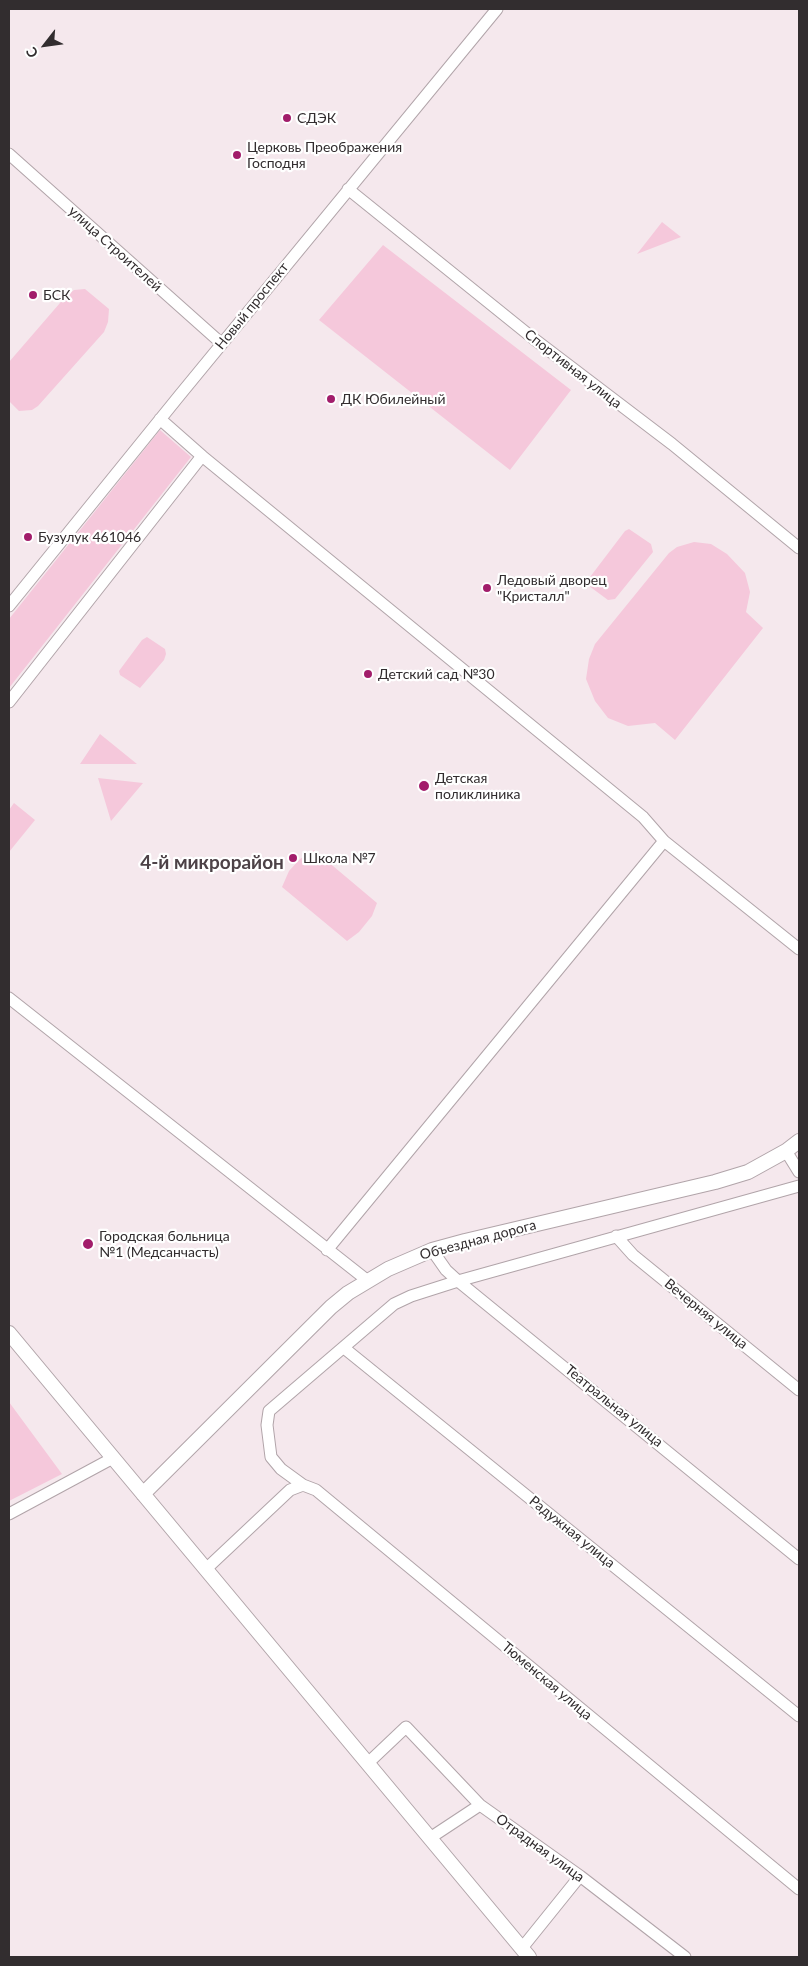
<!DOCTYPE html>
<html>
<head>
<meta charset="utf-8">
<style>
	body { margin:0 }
	#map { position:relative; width:808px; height:1966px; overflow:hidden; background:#f5e8ed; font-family:Lato,sans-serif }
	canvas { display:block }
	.frame { position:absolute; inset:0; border:10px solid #322d2f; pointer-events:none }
	.north { position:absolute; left:20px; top:20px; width:50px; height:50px; -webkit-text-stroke:4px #fff; paint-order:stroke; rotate:240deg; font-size:14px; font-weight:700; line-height:20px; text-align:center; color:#322d2f }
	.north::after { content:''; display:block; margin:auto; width:18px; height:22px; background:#322d2f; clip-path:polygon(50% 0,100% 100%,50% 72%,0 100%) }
</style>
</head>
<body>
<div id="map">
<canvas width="808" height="1966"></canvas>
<div class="frame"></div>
<div class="north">С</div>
</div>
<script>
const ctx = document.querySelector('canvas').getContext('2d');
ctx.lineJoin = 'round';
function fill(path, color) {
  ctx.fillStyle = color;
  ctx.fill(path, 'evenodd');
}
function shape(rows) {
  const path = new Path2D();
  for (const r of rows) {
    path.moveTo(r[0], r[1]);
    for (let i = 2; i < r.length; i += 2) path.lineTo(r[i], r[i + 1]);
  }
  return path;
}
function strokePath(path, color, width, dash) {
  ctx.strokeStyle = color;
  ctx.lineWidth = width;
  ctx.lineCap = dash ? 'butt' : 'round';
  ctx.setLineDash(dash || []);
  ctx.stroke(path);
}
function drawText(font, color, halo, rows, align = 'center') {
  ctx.font = font + ' Lato,sans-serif';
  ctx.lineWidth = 4.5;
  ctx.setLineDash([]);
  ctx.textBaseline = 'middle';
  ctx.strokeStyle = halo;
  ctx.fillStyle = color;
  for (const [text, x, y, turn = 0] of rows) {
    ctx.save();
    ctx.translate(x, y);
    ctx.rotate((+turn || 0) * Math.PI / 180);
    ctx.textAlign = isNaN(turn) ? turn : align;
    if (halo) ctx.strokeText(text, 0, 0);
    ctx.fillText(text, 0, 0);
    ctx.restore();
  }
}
fill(shape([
	[662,222,681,237,637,254],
	[383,245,571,390,510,470,319,320],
	[85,289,109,309,108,322,104,332,38,406,32,410,19,411,9,401,9,362,66,296,74,290],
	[160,430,191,457,9,688,9,619],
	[629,529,651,544,653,552,615,599,608,600,589,586,587,581,625,531],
	[694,542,711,544,727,554,745,573,750,592,746,612,763,628,675,740,655,723,628,726,608,718,595,701,586,679,589,659,595,644,669,553,677,547],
	[147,637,165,649,166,654,164,660,140,688,120,675,119,671,142,640],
	[100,734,137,764,80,764],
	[98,778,143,783,111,821],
	[14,803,35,820,9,852,9,810],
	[314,850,377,903,372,916,359,932,347,941,282,887,289,871,300,859],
	[9,1402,62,1474,9,1501]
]), '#f5c8db');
const minor = shape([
	[9,154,221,343],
	[348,189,534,339,672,444,799,548],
	[202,456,643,817,664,841,799,949],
	[9,606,179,396,497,9],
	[9,702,202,456,160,419],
	[9,998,368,1281],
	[786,1151,799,1172],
	[616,1236,633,1255,799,1390],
	[327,1250,664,841],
	[432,1250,446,1270,458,1281,799,1559],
	[344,1348,799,1716],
	[303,1485,281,1469,271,1457,267,1425,269,1411,394,1304,411,1296,458,1281,799,1186],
	[9,1514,113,1458],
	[206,1569,290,1490,303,1485,316,1490,799,1889],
	[368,1763,406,1727,480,1805,580,1876,685,1957],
	[430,1838,480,1805],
	[522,1948,580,1876]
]);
const major = shape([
	[9,1333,529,1957],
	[143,1494,331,1307,348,1293,388,1269,432,1250,465,1241,715,1182,748,1172,786,1151,799,1141]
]);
strokePath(minor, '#b1a4a9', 13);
strokePath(major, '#b1a4a9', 16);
strokePath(minor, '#fff', 11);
strokePath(major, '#fff', 14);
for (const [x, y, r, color] of [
	[287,118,5,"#a21d6b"],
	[237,155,5,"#a21d6b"],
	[33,295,5,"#a21d6b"],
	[331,399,5,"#a21d6b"],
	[28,537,5,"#a21d6b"],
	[487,588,5,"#a21d6b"],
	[368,674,5,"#a21d6b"],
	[424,786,6,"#a21d6b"],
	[293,858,5,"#a21d6b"],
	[88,1244,6,"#a21d6b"]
]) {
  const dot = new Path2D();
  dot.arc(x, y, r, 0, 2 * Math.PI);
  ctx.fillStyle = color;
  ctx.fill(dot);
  strokePath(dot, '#fff', 2);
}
drawText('14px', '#322d2f', '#fff', [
	["СДЭК",297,118],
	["Церковь Преображения",247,147],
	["Господня",247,163],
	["БСК",43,295],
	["ДК Юбилейный",341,399],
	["Бузулук 461046",38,537],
	["Ледовый дворец",497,580],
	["\"Кристалл\"",497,596],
	["Детский сад №30",378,674],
	["Детская",435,778],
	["поликлиника",435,794],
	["Школа №7",303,858],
	["Городская больница",99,1236],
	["№1 (Медсанчасть)",99,1252]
], 'left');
drawText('14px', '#322d2f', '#fff', [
	["улица Строителей",115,249,42],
	["Новый проспект",252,306,-51],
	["Спортивная улица",573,369,38],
	["Объездная дорога",478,1240,-15],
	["Вечерняя улица",706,1314,39],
	["Театральная улица",614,1406,39],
	["Радужная улица",572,1532,39],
	["Тюменская улица",547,1681,40],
	["Отрадная улица",540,1848,36]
]);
drawText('bold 19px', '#4d4247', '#fff', [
	["4-й микрорайон",212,863]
]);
</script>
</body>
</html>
